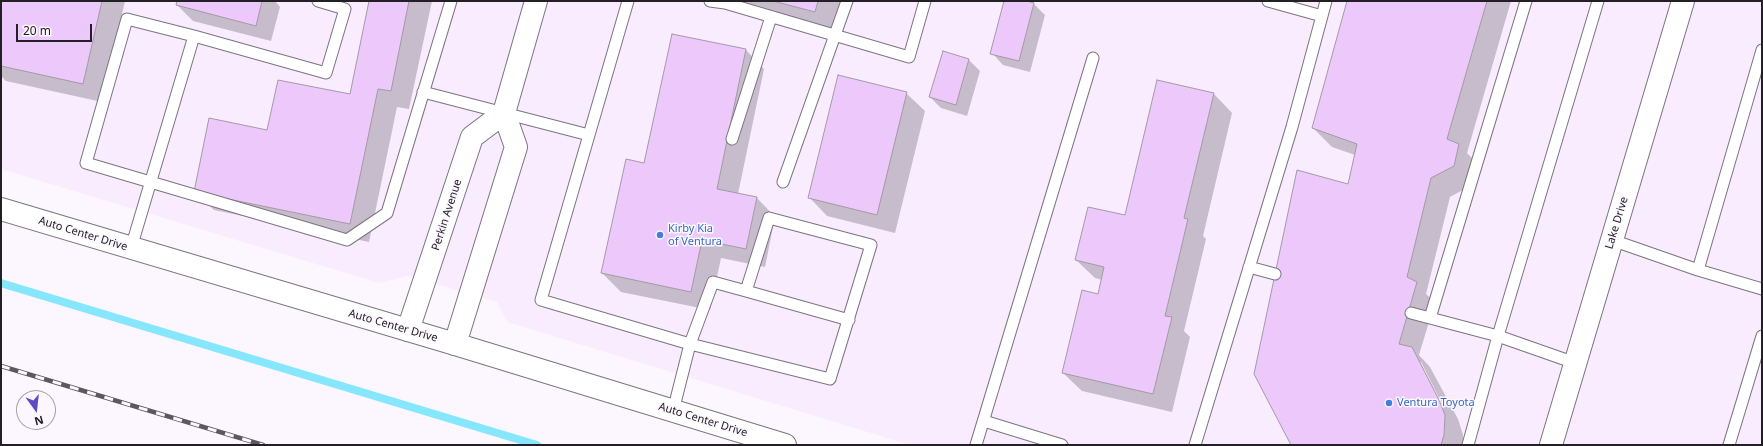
<!DOCTYPE html>
<html>
<head>
<meta charset="utf-8">
<style>
	body { margin:0 }
	#map { position:relative; width:1763px; height:446px; overflow:hidden; background:#fcf7fe; font-family:"Noto Sans",sans-serif }
	canvas { display:block }
	.frame { position:absolute; inset:0; border:2px solid #232025; pointer-events:none }
	.north { position:absolute; left:16px; top:390px; width:40px; height:40px; box-sizing:border-box; background:#fcf7fe; border:1px solid #a5a1a7; border-radius:50%; rotate:165deg; font-size:11px; font-weight:700; line-height:16px; text-align:center; color:#232025 }
	.north::after { content:''; display:block; margin:auto; width:14px; height:18px; background:#5d4bc4; clip-path:polygon(50% 0,100% 100%,50% 72%,0 100%) }
	.scale { position:absolute; left:16px; top:24px; width:76px; height:18px; box-sizing:border-box; border:2px solid #232025; border-top:0; padding-left:5px; font-size:12px; line-height:14px; white-space:nowrap; color:#232025; -webkit-text-stroke:3px #fcf7fe; paint-order:stroke }
</style>
</head>
<body>
<div id="map">
<canvas width="1763" height="446"></canvas>
<div class="frame"></div>
<div class="north">N</div>
<div class="scale">20 m</div>
</div>
<script>
const ctx = document.querySelector('canvas').getContext('2d');
ctx.lineJoin = 'round';
function fill(path, color) {
  ctx.fillStyle = color;
  ctx.fill(path, 'evenodd');
}
function shape(rows) {
  const path = new Path2D();
  for (const r of rows) {
    path.moveTo(r[0], r[1]);
    for (let i = 2; i < r.length; i += 2) path.lineTo(r[i], r[i + 1]);
  }
  return path;
}
function strokePath(path, color, width, dash) {
  ctx.strokeStyle = color;
  ctx.lineWidth = width;
  ctx.lineCap = dash ? 'butt' : 'round';
  ctx.setLineDash(dash || []);
  ctx.stroke(path);
}
function drawText(font, color, halo, rows, align = 'center') {
  ctx.font = font + ' "Noto Sans",sans-serif';
  ctx.lineWidth = 3;
  ctx.setLineDash([]);
  ctx.textBaseline = 'middle';
  ctx.strokeStyle = halo;
  ctx.fillStyle = color;
  for (const [text, x, y, turn = 0] of rows) {
    ctx.save();
    ctx.translate(x, y);
    ctx.rotate((+turn || 0) * Math.PI / 180);
    ctx.textAlign = isNaN(turn) ? turn : align;
    if (halo) ctx.strokeText(text, 0, 0);
    ctx.fillText(text, 0, 0);
    ctx.restore();
  }
}
fill(shape([
	[1,1,1762,1,1762,445,910,445,507,322,497,302,408,276,379,283,1,169]
]), '#f9ecff');
fill(shape([
	[1,1,125,1,102,102,6,81,1,76],
	[178,1,275,1,280,7,271,41,193,21,177,5],
	[370,1,432,1,409,109,397,107,369,242,214,210,195,192,268,131,350,95],
	[724,1,842,1,834,30],
	[1005,1,1023,1,1034,4,1045,15,1030,72,1003,65,992,53],
	[1348,1,1511,1,1467,153,1477,163,1472,185,1450,197,1426,294,1435,302,1419,355,1430,367,1458,419,1463,435,1463,445,1292,445,1355,155,1332,147,1313,128],
	[1419,362,1421,362,1442,404,1441,405],
	[746,50,764,69,738,194,757,198,775,217,765,267,721,258,710,310,621,292,602,273,645,164],
	[943,52,969,60,980,71,967,116,941,108,930,97],
	[906,93,925,111,895,233,827,216,809,197],
	[1214,94,1232,113,1203,236,1206,239,1184,331,1190,337,1172,412,1082,391,1063,373,1099,295,1102,280,1095,278,1076,260,1125,216]
]), '#0003');
strokePath(shape([
	[1,283,537,445]
]), '#86e7fc', 8);
const building = shape([
	[1,1,102,1,83,84,1,66,1,1],
	[177,1,262,1,256,26,176,5,177,1],
	[369,1,409,1,391,91,378,89,350,224,194,192,209,118,267,130,278,80,350,94,369,1],
	[773,1,818,1,815,12,773,1],
	[1004,1,1027,1,1034,3,1019,61,990,54,1004,1],
	[1347,1,1487,1,1447,139,1459,144,1454,166,1431,178,1407,277,1417,282,1399,344,1412,347,1439,400,1445,415,1444,435,1441,445,1291,445,1254,374,1297,170,1348,184,1357,144,1312,128,1347,1],
	[672,34,746,49,717,189,757,197,746,249,702,240,691,292,601,273,626,159,644,163,672,34],
	[943,51,969,59,956,105,929,97,943,51],
	[838,75,907,92,877,215,808,198,838,75],
	[1157,80,1214,93,1184,218,1188,219,1165,316,1172,317,1153,394,1062,373,1082,290,1098,294,1104,267,1075,260,1088,207,1125,215,1157,80]
]);
fill(building, '#edc9fb');
strokePath(building, '#a39aa6', 1);
const service = shape([
	[628,1,541,300,690,344,673,411],
	[710,1,725,3,909,57,925,1],
	[1268,1,1322,16],
	[194,36,127,19,86,163,347,240,387,213,451,1],
	[423,92,589,135],
	[732,139,771,17],
	[783,182,847,1],
	[769,218,871,245,830,379,690,344,713,282,746,291,769,218],
	[1612,240,1698,270,1762,289],
	[131,248,194,36,326,73,345,9,318,1],
	[1249,267,1275,274],
	[1698,270,1762,50],
	[746,291,849,320],
	[1411,313,1498,336,1468,445],
	[1430,318,1526,1],
	[1575,363,1498,336,1598,1],
	[984,421,1062,445],
	[976,445,1093,58],
	[1195,445,1292,127,1326,1],
	[1729,445,1762,336]
]);
const minor = shape([
	[408,330,472,137,504,113],
	[455,344,516,147,504,113,536,1],
	[1551,445,1683,1]
]);
const tertiary = shape([
	[1,209,455,344,785,445]
]);
strokePath(service, '#7c747f', 13);
strokePath(minor, '#7c747f', 24);
strokePath(tertiary, '#7c747f', 24);
strokePath(service, '#fff', 11);
strokePath(minor, '#fff', 22);
strokePath(tertiary, '#fff', 22);
const rail = shape([
	[1,366,263,445]
]);
strokePath(rail, '#5c585e', 4.5);
strokePath(rail, '#fcf7fe', 3, [9]);
for (const [x, y, r, color] of [
	[660,235,4,"#3f7fe0"],
	[1389,403,4,"#3f7fe0"]
]) {
  const dot = new Path2D();
  dot.arc(x, y, r, 0, 2 * Math.PI);
  ctx.fillStyle = color;
  ctx.fill(dot);
  strokePath(dot, '#fcf7fe', 1.5);
}
drawText('11px', '#232025', '#fcf7fe', [
	["Perkin Avenue",447,215,-72],
	["Lake Drive",1617,223,-73],
	["Auto Center Drive",83,234,17],
	["Auto Center Drive",393,326,16],
	["Auto Center Drive",703,420,17]
]);
drawText('11px', '#366cbe', '#fcf7fe', [
	["Kirby Kia",668,229],
	["of Ventura",668,242],
	["Ventura Toyota",1397,403]
], 'left');
</script>
</body>
</html>
